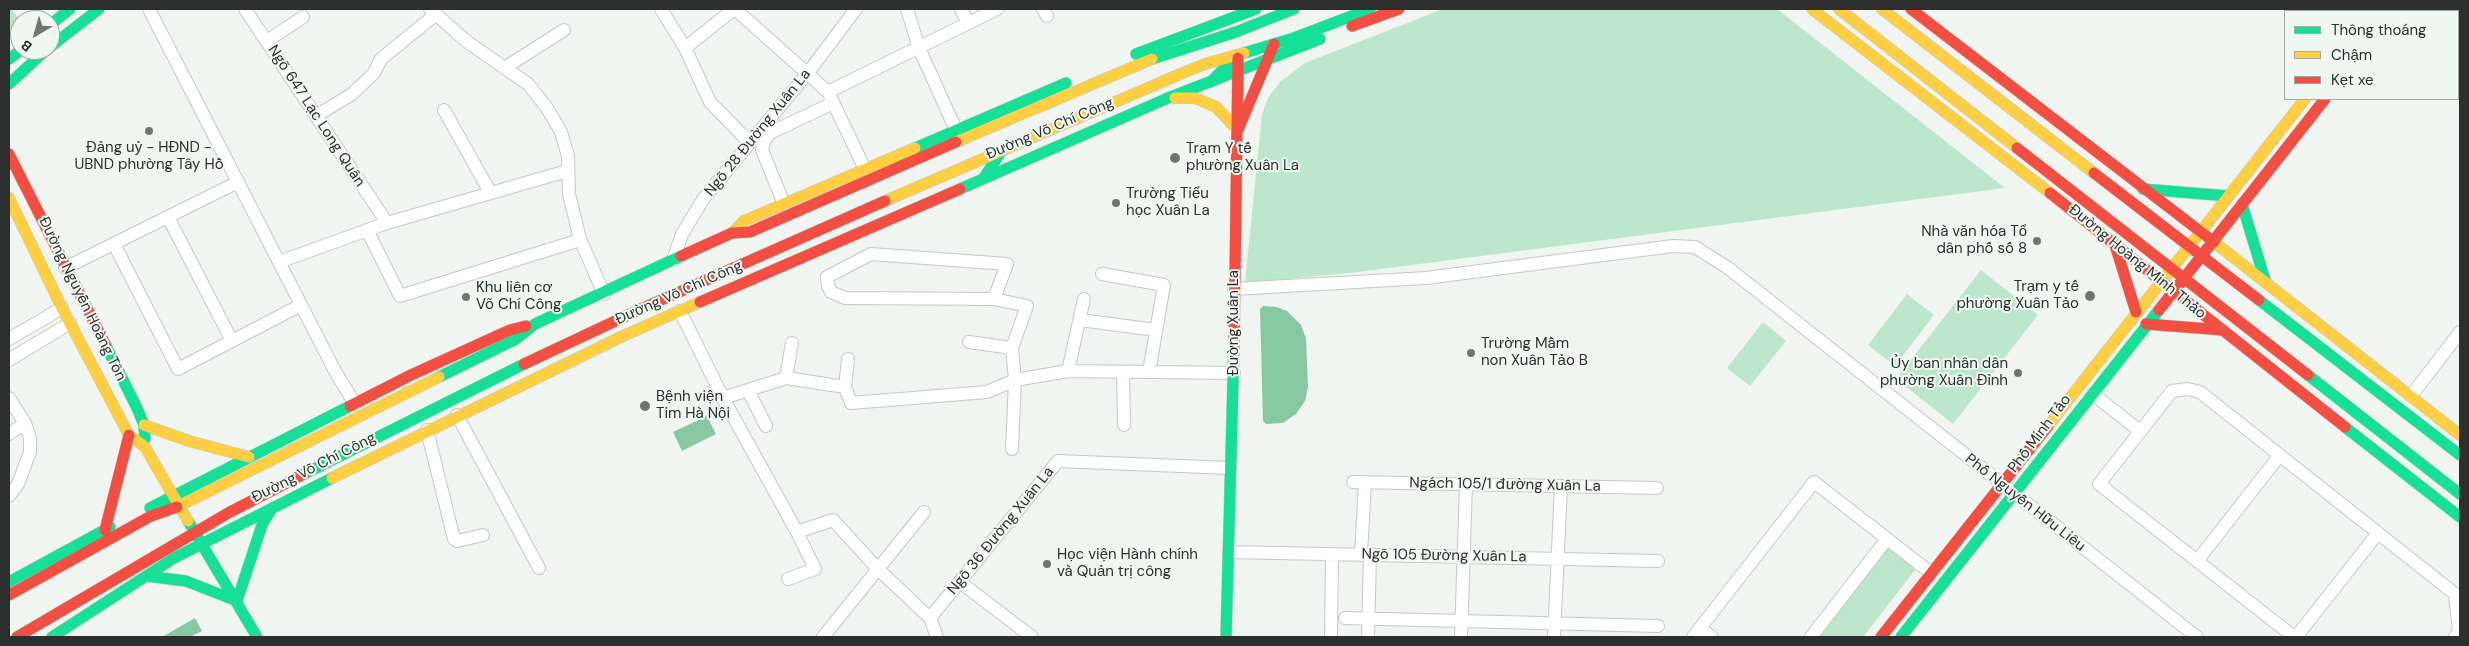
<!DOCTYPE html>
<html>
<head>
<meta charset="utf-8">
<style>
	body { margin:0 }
	#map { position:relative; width:2469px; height:646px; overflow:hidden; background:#f1f5f2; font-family:"DM Sans",sans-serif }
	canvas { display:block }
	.frame { position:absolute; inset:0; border:10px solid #2c2f2d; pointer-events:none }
	.legend { position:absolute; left:2284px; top:10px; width:175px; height:90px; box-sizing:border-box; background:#eff7f1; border:1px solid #a1a7a3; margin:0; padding:6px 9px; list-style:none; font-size:15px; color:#2c2f2d }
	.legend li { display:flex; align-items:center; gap:10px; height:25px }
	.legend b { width:25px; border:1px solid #a1a7a3 }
	.north { position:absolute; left:10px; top:10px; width:50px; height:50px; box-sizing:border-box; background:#eff7f1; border:1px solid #a1a7a3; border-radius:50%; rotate:218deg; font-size:14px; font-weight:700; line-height:20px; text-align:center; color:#2c2f2d }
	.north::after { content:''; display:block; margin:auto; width:18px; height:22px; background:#717472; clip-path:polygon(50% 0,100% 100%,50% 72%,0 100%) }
</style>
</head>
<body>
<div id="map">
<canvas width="2469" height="646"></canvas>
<div class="frame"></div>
<ul class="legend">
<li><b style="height:6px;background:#16e098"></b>Thông thoáng</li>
<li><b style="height:6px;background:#ffcf43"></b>Chậm</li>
<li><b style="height:6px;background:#f24e42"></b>Kẹt xe</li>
</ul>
<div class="north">B</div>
</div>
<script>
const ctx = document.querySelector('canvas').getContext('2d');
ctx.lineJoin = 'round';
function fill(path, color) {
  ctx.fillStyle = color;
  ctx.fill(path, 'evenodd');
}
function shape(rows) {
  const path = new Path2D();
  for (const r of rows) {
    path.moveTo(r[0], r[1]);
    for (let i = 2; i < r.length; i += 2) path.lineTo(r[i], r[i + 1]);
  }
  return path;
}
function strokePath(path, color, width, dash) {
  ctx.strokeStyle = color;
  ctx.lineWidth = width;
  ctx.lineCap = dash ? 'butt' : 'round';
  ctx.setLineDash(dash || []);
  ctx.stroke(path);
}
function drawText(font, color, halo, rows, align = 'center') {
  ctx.font = font + ' "DM Sans",sans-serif';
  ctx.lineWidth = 4;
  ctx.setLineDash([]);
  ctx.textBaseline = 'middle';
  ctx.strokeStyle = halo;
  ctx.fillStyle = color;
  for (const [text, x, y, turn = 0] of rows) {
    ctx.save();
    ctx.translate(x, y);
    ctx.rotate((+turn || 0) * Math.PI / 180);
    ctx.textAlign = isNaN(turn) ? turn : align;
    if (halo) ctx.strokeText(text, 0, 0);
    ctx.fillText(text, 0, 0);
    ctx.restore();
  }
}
fill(shape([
	[9,9,12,9,20,20,20,32,9,29],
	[1443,9,1777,9,2005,188,1350,273,1245,283,1262,114,1268,98,1280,82,1305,63],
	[1981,270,2038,315,1953,424,1896,379],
	[1907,294,1934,315,1895,366,1868,345],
	[1763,322,1786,341,1750,386,1727,368],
	[1890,542,1919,565,1863,637,1817,637]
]), '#bce7cc');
fill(shape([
	[1263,306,1277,307,1287,311,1301,325,1306,338,1308,387,1305,401,1296,414,1283,423,1266,424,1263,421,1260,309],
	[707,416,716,434,682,451,673,432],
	[195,618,202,631,190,637,162,637]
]), '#87c8a2');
const street = shape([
	[149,9,336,373,355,404],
	[245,9,387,223],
	[430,9,466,41,528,84,547,108,561,132,568,156,569,194,580,239,604,294],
	[661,9,685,48,734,9],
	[735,9,828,92,865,169],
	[907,9,919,48,956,130],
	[961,9,968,23],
	[1043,9,1047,16],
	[267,41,303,17],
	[685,48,710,102,749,142],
	[506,67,564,30],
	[2458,68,2460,70],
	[828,92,997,9],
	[444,110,490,192],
	[316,116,352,94,374,73,381,59,435,15],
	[784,204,762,150,764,141,770,133,833,103],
	[168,217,232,341],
	[367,230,400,296,580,240],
	[114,244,178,369,301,305],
	[673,260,682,234,704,198,807,74,856,9],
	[279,262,387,223,567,171],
	[65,268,238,182],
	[1102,274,1164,285,1149,372],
	[1234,289,1426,278,1673,246,1695,247,1728,268,2197,637],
	[994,299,845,298,831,292,828,286,827,277,871,254,1007,264,994,299,1027,306,1012,348,1015,380,1012,449],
	[680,311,723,398,786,378,845,387,851,403,987,392,1015,380,1068,371,1234,373],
	[1080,320,1156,330],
	[9,339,62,308],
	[969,342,1012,348],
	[9,360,70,323],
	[1068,371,1084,299],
	[1123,372,1124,425],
	[786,378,792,343],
	[845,387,848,359],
	[748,390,766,426],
	[2093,394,2140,431],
	[2411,396,2460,332],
	[9,398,25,423,30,438,30,452,18,484,9,496],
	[723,398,797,532,833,520,878,569,930,618,937,637],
	[457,415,539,568],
	[427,430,454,539,457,541,483,535],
	[9,434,25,423],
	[1353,482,1657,488],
	[1229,552,1658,561],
	[1361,554,1365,482],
	[2197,561,2280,455],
	[788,579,815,569,797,532],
	[960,582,1032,637],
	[930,618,1058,461,1230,468],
	[1345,618,1658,626],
	[1700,628,1814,482,1931,573],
	[823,637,924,512],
	[1331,637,1332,554],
	[1368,637,1370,555],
	[1461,637,1466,484],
	[1554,637,1561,486],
	[1693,637,1700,628,1712,637],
	[1811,637,1887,539],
	[2294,637,2099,484,2172,391,2188,389,2200,392,2455,594,2459,631,2455,637],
	[2296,637,2378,533]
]);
const fast = shape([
	[2393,11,2394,9],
	[50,25,70,9],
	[50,47,99,9],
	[1244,53,1294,38,1370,9],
	[1136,54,1256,9],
	[9,59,21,50],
	[1152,59,1236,32,1294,9],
	[1211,82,1237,55],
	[9,84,46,50],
	[915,148,1066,83],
	[983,179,1003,149],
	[960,189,1168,98,1320,39],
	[2143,189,2229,196],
	[2242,204,2265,280],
	[2259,300,2460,455],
	[106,346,137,408,144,425,145,439],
	[2308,375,2460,494],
	[439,377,516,339,535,324,681,256],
	[2345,427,2460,517],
	[304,474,524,364],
	[150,508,350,406],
	[188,521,257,637],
	[146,576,186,581,237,601,262,525,272,508],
	[9,582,110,527],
	[52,637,174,558,332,478],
	[1226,637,1234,344],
	[1901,637,2159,310]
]);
const slow = shape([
	[1812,9,2050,193],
	[1839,9,2017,148],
	[1882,9,2094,173],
	[1175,98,1195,98,1216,107,1238,130],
	[956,142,1152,59],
	[9,198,62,308,129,435,145,447,188,521],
	[885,201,1178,75,1205,64,1244,53],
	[732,233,744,221,915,148],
	[2214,242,2460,435],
	[144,425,189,441,249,457],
	[2048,426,2305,99],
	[332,478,623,336,700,302],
	[177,507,439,377]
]);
const jam = shape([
	[1911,9,2214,242],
	[2372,11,2374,9],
	[1352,26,1399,9],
	[1238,130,1274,44],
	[2017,148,2308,375],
	[9,154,106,346],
	[2094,173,2259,300],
	[2050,193,2345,427],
	[2115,245,2136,312],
	[681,256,732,233,750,232,956,142],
	[700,302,960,189],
	[2159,310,2325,99],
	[2146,324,2223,330],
	[1234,344,1238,58],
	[524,364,643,308,885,201],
	[350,406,411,375,510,330,526,326],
	[105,530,129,435],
	[9,595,151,516,177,507],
	[17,637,230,512,304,474],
	[1881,637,2048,426]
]);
strokePath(street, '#c5c8c6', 14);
strokePath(fast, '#c5c8c6', 12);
strokePath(slow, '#c5c8c6', 12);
strokePath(jam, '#c5c8c6', 12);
strokePath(street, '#fdfefd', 12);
strokePath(fast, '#16e098', 11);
strokePath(slow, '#ffcf43', 11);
strokePath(jam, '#f24e42', 11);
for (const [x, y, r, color] of [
	[149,131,5,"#717472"],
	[1175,158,6,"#717472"],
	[1116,203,5,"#717472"],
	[2037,241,5,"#717472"],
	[2090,296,6,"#717472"],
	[466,297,5,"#717472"],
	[1471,353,5,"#717472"],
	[2018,373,5,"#717472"],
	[645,406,6,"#717472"],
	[1047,564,5,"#717472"]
]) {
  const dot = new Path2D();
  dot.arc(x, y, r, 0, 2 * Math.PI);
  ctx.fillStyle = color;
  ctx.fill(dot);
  strokePath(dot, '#eff7f1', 2);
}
drawText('15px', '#2c2f2d', '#eff7f1', [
	["Ngõ 647 Lạc Long Quân",316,116,57],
	["Đường Võ Chí Công",1050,129,-23],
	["Ngõ 28 Đường Xuân La",758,133,-51],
	["Đường Hoàng Minh Thảo",2137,262,39],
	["Đường Võ Chí Công",679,293,-24],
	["Đường Nguyễn Hoàng Tôn",82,299,64],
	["Đường Xuân La",1234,323,-90],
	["Phố Minh Tảo",2040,434,-53],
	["Đường Võ Chí Công",314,468,-27],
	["Ngách 105/1 đường Xuân La",1505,485,1],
	["Phố Nguyễn Hữu Liêu",2025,503,38],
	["Ngõ 36 Đường Xuân La",1001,531,-51],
	["Ngõ 105 Đường Xuân La",1444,556,1]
]);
drawText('15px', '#2c2f2d', '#eff7f1', [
	["Đảng uỷ - HĐND -",149,148,"center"],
	["UBND phường Tây Hồ",149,165,"center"],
	["Trạm Y tế",1186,149],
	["phường Xuân La",1186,166],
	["Trường Tiểu",1126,194],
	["học Xuân La",1126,211],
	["Nhà văn hóa Tổ",2027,232,"right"],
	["dân phố số 8",2027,249,"right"],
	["Trạm y tế",2079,287,"right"],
	["phường Xuân Tảo",2079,304,"right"],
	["Khu liên cơ",476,288],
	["Võ Chí Công",476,305],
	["Trường Mầm",1481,344],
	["non Xuân Tảo B",1481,361],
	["Ủy ban nhân dân",2008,364,"right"],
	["phường Xuân Đỉnh",2008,381,"right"],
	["Bệnh viện",656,397],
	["Tim Hà Nội",656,414],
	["Học viện Hành chính",1057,555],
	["và Quản trị công",1057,572]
], 'left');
</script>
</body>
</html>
